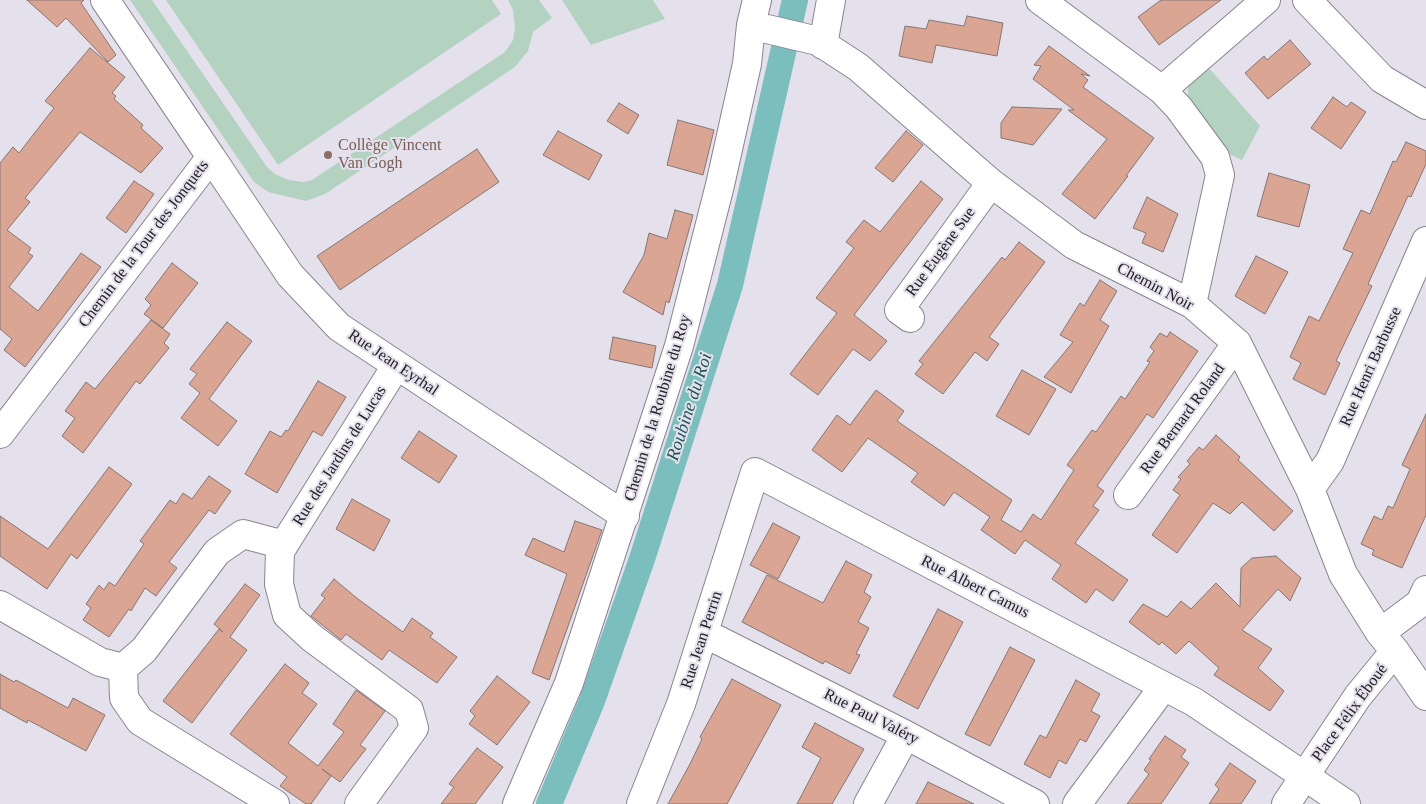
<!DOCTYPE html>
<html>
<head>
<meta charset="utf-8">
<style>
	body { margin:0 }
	canvas { display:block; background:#e4e0ec }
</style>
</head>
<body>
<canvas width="1426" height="804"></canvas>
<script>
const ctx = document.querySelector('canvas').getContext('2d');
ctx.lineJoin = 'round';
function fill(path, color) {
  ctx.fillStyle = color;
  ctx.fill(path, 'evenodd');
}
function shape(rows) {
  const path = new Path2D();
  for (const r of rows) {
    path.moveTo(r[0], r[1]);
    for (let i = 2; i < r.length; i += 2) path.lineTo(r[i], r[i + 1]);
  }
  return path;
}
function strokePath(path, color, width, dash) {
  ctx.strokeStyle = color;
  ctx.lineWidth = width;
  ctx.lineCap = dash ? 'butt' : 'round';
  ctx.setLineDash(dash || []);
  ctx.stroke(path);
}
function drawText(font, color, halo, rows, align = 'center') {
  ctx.font = font + ' Georgia,serif';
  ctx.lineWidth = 4;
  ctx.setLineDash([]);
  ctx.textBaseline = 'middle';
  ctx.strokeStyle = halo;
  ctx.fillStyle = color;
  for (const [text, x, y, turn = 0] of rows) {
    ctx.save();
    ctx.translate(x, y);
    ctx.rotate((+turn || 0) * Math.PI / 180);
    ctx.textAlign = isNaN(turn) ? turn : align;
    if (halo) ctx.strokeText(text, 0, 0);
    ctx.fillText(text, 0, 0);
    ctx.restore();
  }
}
fill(shape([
	[130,0,152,0,267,167,275,174,288,180,304,182,312,180,505,52,513,40,515,27,513,10,508,0,539,0,552,18,533,32,528,51,515,67,325,194,306,201,268,192,254,182],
	[166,0,492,0,501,14,278,165],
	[562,0,653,0,665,19,591,45],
	[1208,67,1260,126,1242,160,1231,155,1188,99,1188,87]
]), '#b3d3c0');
strokePath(shape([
	[549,804,592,701,642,559,730,285,795,0]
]), '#7abebe', 26);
const building = shape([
	[27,0,84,0,81,3,116,55,108,62,66,18,57,27,27,0],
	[1161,0,1221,0,1159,45,1138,17,1161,0],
	[967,16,1003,23,997,56,936,45,932,63,899,56,905,26,926,29,929,20,964,26,967,16],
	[1290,40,1311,64,1268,99,1245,73,1264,56,1267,60,1290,40],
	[1049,46,1090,76,1081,74,1088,80,1083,87,1154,138,1126,176,1128,176,1095,219,1062,194,1107,139,1068,110,1074,110,1033,79,1041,66,1034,65,1049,46],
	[90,48,125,77,112,93,116,96,114,99,143,125,141,128,163,148,141,173,80,132,25,198,30,202,7,230,31,248,28,253,33,256,9,287,38,311,81,253,101,267,25,367,4,350,12,339,0,329,0,163,13,147,19,153,54,108,45,101,90,48],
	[1333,97,1347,107,1351,102,1366,112,1341,149,1311,128,1333,97],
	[619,103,639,115,628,134,607,121,619,103],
	[1012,107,1062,109,1033,145,1001,138,1001,123,1012,107],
	[678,120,714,130,703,175,667,165,678,120],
	[558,131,602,155,589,180,543,155,558,131],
	[906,131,923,145,893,182,875,168,906,131],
	[1406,142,1426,151,1426,164,1411,197,1408,196,1368,284,1372,286,1336,361,1340,363,1325,395,1293,379,1301,363,1290,357,1309,316,1319,321,1353,253,1343,249,1361,210,1370,214,1393,161,1396,162,1406,142],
	[477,149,499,182,340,290,317,256,477,149],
	[1269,173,1310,185,1299,227,1257,216,1269,173],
	[134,181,154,194,126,233,106,218,134,181],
	[921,181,943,199,854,315,887,341,870,361,853,349,818,395,790,374,837,313,816,298,854,248,846,242,864,220,880,232,921,181],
	[1147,197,1178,214,1163,252,1142,243,1146,233,1133,228,1147,197],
	[675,210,693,215,669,303,666,301,663,315,623,292,644,255,649,233,667,239,675,210],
	[1019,242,1045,262,989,337,999,344,987,361,975,352,943,394,915,374,923,364,919,361,1002,257,1005,260,1019,242],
	[1256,256,1288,272,1265,314,1235,296,1256,256],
	[172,263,198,283,163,328,144,314,151,305,145,299,172,263],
	[1100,280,1117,291,1100,320,1109,326,1071,393,1044,377,1073,342,1060,335,1080,303,1084,306,1100,280],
	[151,320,170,334,164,343,169,348,140,384,136,381,83,453,62,436,75,418,65,411,86,382,95,389,151,320],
	[227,322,252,341,209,399,237,421,218,446,181,418,200,393,189,384,197,374,190,369,227,322],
	[1170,332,1198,351,1153,418,1147,414,1097,486,1104,491,1093,506,1099,510,1075,543,1128,580,1113,601,1096,589,1086,603,1052,579,1061,565,1025,540,1015,554,981,530,990,517,954,492,944,506,911,482,918,473,868,438,842,472,812,450,837,415,850,425,876,390,904,411,897,421,1012,500,1001,520,1021,532,1033,514,1041,520,1074,470,1067,465,1092,430,1096,432,1121,396,1125,399,1150,362,1147,361,1154,351,1150,347,1160,333,1167,337,1170,332],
	[613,337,656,346,652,368,609,359,613,337],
	[1022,370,1056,389,1029,435,996,416,1022,370],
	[318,381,346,397,322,436,313,431,277,493,245,474,270,431,281,437,286,430,288,431,318,381],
	[1426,414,1426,515,1402,568,1372,555,1374,550,1361,544,1374,516,1382,520,1388,506,1393,508,1410,469,1402,465,1426,414],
	[419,431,457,456,439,483,401,458,419,431],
	[1216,435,1240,457,1238,460,1293,511,1274,531,1242,502,1230,514,1213,503,1177,553,1152,535,1180,495,1173,490,1181,479,1178,477,1190,464,1187,461,1199,447,1203,450,1216,435],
	[109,467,132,484,77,559,71,554,47,589,0,556,0,516,48,549,109,467],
	[209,476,231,491,215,514,209,510,169,562,177,568,156,596,145,588,131,611,129,609,109,637,83,620,91,608,86,604,99,585,104,590,109,582,115,586,144,544,140,541,170,500,176,504,183,493,192,499,209,476],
	[352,499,390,520,374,551,336,529,352,499],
	[575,521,602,530,549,680,532,673,567,574,525,555,533,538,564,552,575,521],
	[773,523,800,537,778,579,750,565,773,523],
	[1276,556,1301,578,1290,601,1278,589,1242,630,1272,649,1258,668,1284,691,1270,711,1214,675,1219,668,1189,641,1176,654,1162,642,1159,645,1129,622,1143,604,1167,617,1181,601,1191,609,1216,583,1240,607,1241,568,1252,558,1276,556],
	[846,561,872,575,864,592,871,597,858,622,869,628,856,654,860,655,850,674,825,661,823,664,742,622,767,575,823,603,846,561],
	[334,579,358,599,403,632,412,618,433,633,430,637,457,657,437,683,389,650,382,660,346,634,341,640,311,616,325,598,321,595,334,579],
	[245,584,260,595,230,637,247,650,192,723,163,701,219,629,223,632,214,624,245,584],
	[938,609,963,622,918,709,893,696,938,609],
	[1010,647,1035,660,990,746,965,734,1010,647],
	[285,664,309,683,302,693,317,704,288,743,318,766,344,732,333,724,356,690,385,711,360,745,366,749,340,782,322,769,331,776,311,804,306,804,280,786,287,777,230,734,285,664],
	[0,674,14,682,16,680,68,708,73,698,105,715,86,751,28,720,27,723,0,708,0,674],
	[497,676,530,702,497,745,469,724,475,716,470,711,497,676],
	[732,679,781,705,727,804,668,804,690,764,702,739,700,737,732,679],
	[1076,680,1100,694,1091,711,1100,716,1086,742,1080,739,1066,764,1059,760,1050,778,1024,764,1040,735,1046,738,1076,680],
	[815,723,864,749,832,804,797,804,821,758,802,747,815,723],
	[1165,736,1186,750,1181,757,1189,763,1161,804,1127,804,1149,774,1144,770,1151,760,1149,759,1165,736],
	[477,748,503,767,475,804,441,804,454,787,449,784,477,748],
	[1230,763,1256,781,1241,804,1209,804,1219,789,1215,785,1230,763],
	[928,782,974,804,916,804,928,782]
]);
fill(building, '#dba593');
strokePath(building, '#847773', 1);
const minor = shape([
	[1040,0,1162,90,1179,108,1215,157,1220,175,1192,304],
	[1307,0,1382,79,1426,105],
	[767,29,818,41,858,67,991,183,1074,245,1192,304,1237,343,1310,489,1343,574,1380,633,1395,651,1426,696],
	[823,45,831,0],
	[1162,90,1266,0],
	[211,157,290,275,339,327,625,516],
	[910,318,899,310,991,183],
	[0,434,211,157,105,0],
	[1310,489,1330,461,1426,241],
	[1128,495,1237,343],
	[0,605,100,662,123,668],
	[704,633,906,735,1035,804],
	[1380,633,1420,603,1426,590],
	[275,804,140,721,124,698,123,668,144,650,217,552,243,534,284,545],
	[359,804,414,728,409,710,312,638,287,615,279,584,280,551,396,366],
	[517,804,569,683,679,346,720,185,747,64,751,25,757,0],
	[641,804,681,704,755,472,1194,702,1346,804],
	[868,804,906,735],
	[1077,804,1164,686],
	[1286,804,1358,696,1395,651]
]);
strokePath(minor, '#898590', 30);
strokePath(minor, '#fff', 28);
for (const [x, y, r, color] of [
	[328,155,5,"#8d6e63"]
]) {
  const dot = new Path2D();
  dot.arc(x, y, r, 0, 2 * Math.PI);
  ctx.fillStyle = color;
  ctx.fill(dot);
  strokePath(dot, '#e4e0ec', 2);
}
drawText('16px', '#785e54', '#e4e0ec', [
	["Collège Vincent",338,146],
	["Van Gogh",338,164]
], 'left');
drawText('16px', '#222125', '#e4e0ec', [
	["Chemin de la Tour des Jonquets",144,244,-53],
	["Rue Eugène Sue",941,252,-54],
	["Chemin Noir",1155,287,28],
	["Rue Jean Eyrhal",393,363,34],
	["Rue Henri Barbusse",1371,367,-66],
	["Chemin de la Roubine du Roy",658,408,-73],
	["Rue Bernard Roland",1183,419,-54],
	["Rue des Jardins de Lucas",340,456,-58],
	["Rue Albert Camus",975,587,27],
	["Rue Jean Perrin",702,640,-72],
	["Place Félix Éboué",1350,713,-54],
	["Rue Paul Valéry",871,717,27]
]);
drawText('italic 18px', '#1c5757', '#e4e0ec', [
	["Roubine du Roi",690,407,-72]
]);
</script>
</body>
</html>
